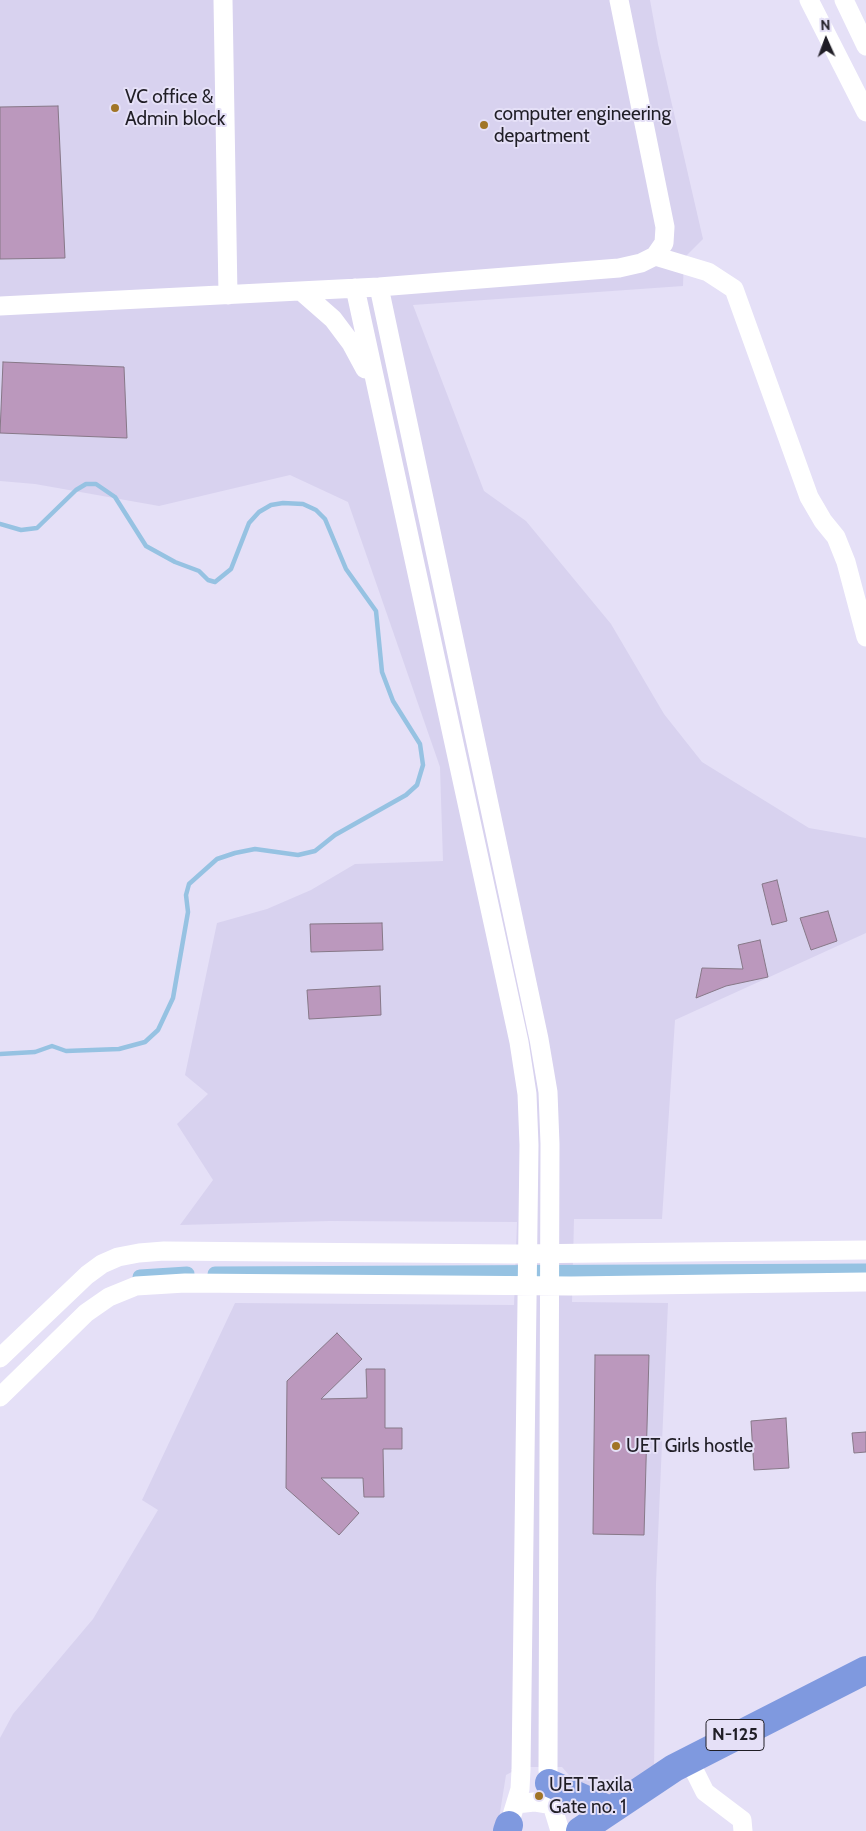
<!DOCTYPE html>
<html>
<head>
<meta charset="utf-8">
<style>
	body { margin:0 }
	#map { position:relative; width:866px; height:1831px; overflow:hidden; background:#e5e0f7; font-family:Cabin,sans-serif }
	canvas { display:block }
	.north { position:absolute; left:801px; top:15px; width:50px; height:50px; -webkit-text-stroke:4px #e5e0f7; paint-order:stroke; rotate:358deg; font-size:14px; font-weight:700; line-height:20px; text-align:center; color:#201e26 }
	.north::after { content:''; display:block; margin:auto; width:18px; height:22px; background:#201e26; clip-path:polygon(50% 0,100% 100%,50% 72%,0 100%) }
</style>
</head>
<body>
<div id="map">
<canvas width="866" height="1831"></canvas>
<div class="north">N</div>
</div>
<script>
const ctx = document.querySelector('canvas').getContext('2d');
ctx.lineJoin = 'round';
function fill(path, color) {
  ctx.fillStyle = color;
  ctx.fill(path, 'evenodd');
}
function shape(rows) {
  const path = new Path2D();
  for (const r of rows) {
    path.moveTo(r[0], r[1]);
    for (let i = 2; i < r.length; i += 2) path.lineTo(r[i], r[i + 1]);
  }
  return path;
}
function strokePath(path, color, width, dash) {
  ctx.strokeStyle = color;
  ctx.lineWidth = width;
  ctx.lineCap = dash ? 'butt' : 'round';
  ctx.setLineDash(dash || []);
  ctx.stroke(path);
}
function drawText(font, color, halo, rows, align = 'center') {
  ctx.font = font + ' Cabin,sans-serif';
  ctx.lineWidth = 4;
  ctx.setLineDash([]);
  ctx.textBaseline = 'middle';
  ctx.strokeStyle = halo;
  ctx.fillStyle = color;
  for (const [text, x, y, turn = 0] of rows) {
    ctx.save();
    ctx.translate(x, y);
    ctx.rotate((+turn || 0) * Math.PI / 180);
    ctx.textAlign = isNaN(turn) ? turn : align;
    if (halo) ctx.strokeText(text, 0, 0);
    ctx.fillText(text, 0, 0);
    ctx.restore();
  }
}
fill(shape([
	[0,0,650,0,658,44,703,239,684,258,683,286,413,305,484,491,526,521,611,624,664,714,702,762,809,828,866,838,866,933,675,1020,662,1219,574,1219,572,1302,668,1303,656,1583,654,1774,627,1790,607,1795,576,1783,562,1767,521,1767,506,1775,497,1831,0,1831,0,1738,13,1714,93,1619,158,1510,142,1500,235,1303,514,1305,517,1222,330,1221,180,1225,213,1180,177,1124,208,1094,185,1075,217,923,267,909,311,890,355,864,443,861,440,767,348,502,290,475,159,506,35,484,0,481]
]), '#d8d2ef');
strokePath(shape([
	[0,524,21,530,37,528,76,490,86,484,96,484,115,497,146,546,175,562,199,571,208,580,215,582,231,569,249,523,259,512,271,505,283,503,303,504,316,510,325,519,346,569,376,611,382,672,393,701,420,744,423,765,417,785,406,795,335,835,315,851,298,855,255,849,235,853,217,859,189,884,186,895,188,912,173,998,158,1030,145,1042,119,1049,66,1051,52,1046,35,1052,0,1054]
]), '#96c2e2', 4.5);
strokePath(shape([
	[215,1274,866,1271],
	[140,1277,187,1274]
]), '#96c2e2', 15);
const building = shape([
	[58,106,65,258,0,259,0,107,58,106],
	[3,362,124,367,127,438,0,433,3,362],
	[777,880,787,921,772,925,762,884,777,880],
	[828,911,837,941,811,950,800,918,828,911],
	[382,923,383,950,311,952,310,924,382,923],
	[760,940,768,977,726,986,696,998,702,968,743,969,738,945,760,940],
	[380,986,381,1015,309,1019,307,990,380,986],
	[337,1333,362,1359,321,1399,367,1398,366,1369,385,1369,385,1428,402,1428,402,1449,383,1449,384,1497,364,1497,363,1478,321,1478,359,1513,339,1535,286,1488,287,1381,337,1333],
	[595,1355,649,1355,644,1535,593,1534,595,1355],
	[786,1418,789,1468,754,1470,751,1421,786,1418],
	[866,1432,866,1452,854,1453,852,1433,866,1432]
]);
fill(building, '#bb98bd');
strokePath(building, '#877888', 1);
strokePath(shape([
	[223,0,228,295],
	[809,0,866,112],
	[844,0,866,46],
	[655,256,708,272,734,289,809,497,823,521,836,537,846,562,866,637],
	[379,287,539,1039,548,1092,550,1144,548,1770,552,1805,560,1831],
	[355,288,519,1042,527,1094,529,1145,521,1770,520,1789,509,1825,510,1831],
	[301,291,333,319,351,343,365,369],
	[0,306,379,287,619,268,641,263,655,256,664,243,665,227,619,0],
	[0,1358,87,1275,102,1264,118,1257,139,1253,164,1251,514,1254,866,1250],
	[0,1397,86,1313,109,1297,136,1286,185,1283,571,1286,866,1282],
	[689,1760,705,1792,742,1820,743,1831],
	[516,1804,534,1802,552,1805]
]), '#fff', 19);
strokePath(shape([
	[549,1783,610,1810],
	[507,1831,509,1825],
	[580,1831,674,1768,866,1670]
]), '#7f99df', 28);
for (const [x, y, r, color] of [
	[115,108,5,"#a17526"],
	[484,125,5,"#a17526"],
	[616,1446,5,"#a17526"],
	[539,1796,5,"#a17526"]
]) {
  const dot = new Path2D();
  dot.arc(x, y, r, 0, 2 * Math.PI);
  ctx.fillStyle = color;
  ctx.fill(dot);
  strokePath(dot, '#e5e0f7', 2);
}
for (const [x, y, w] of [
	[735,1735,58]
]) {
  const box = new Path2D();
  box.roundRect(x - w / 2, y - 15.5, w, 31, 4);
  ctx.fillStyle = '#e5e0f7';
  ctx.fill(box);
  strokePath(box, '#201e26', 1);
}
drawText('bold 18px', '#201e26', null, [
	["N-125",735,1735]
]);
drawText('19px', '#201e26', '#e5e0f7', [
	["VC office &",125,97],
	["Admin block",125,119],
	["computer engineering",494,114],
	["department",494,136],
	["UET Girls hostle",626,1446],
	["UET Taxila",549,1785],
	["Gate no. 1",549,1807]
], 'left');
</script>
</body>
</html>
